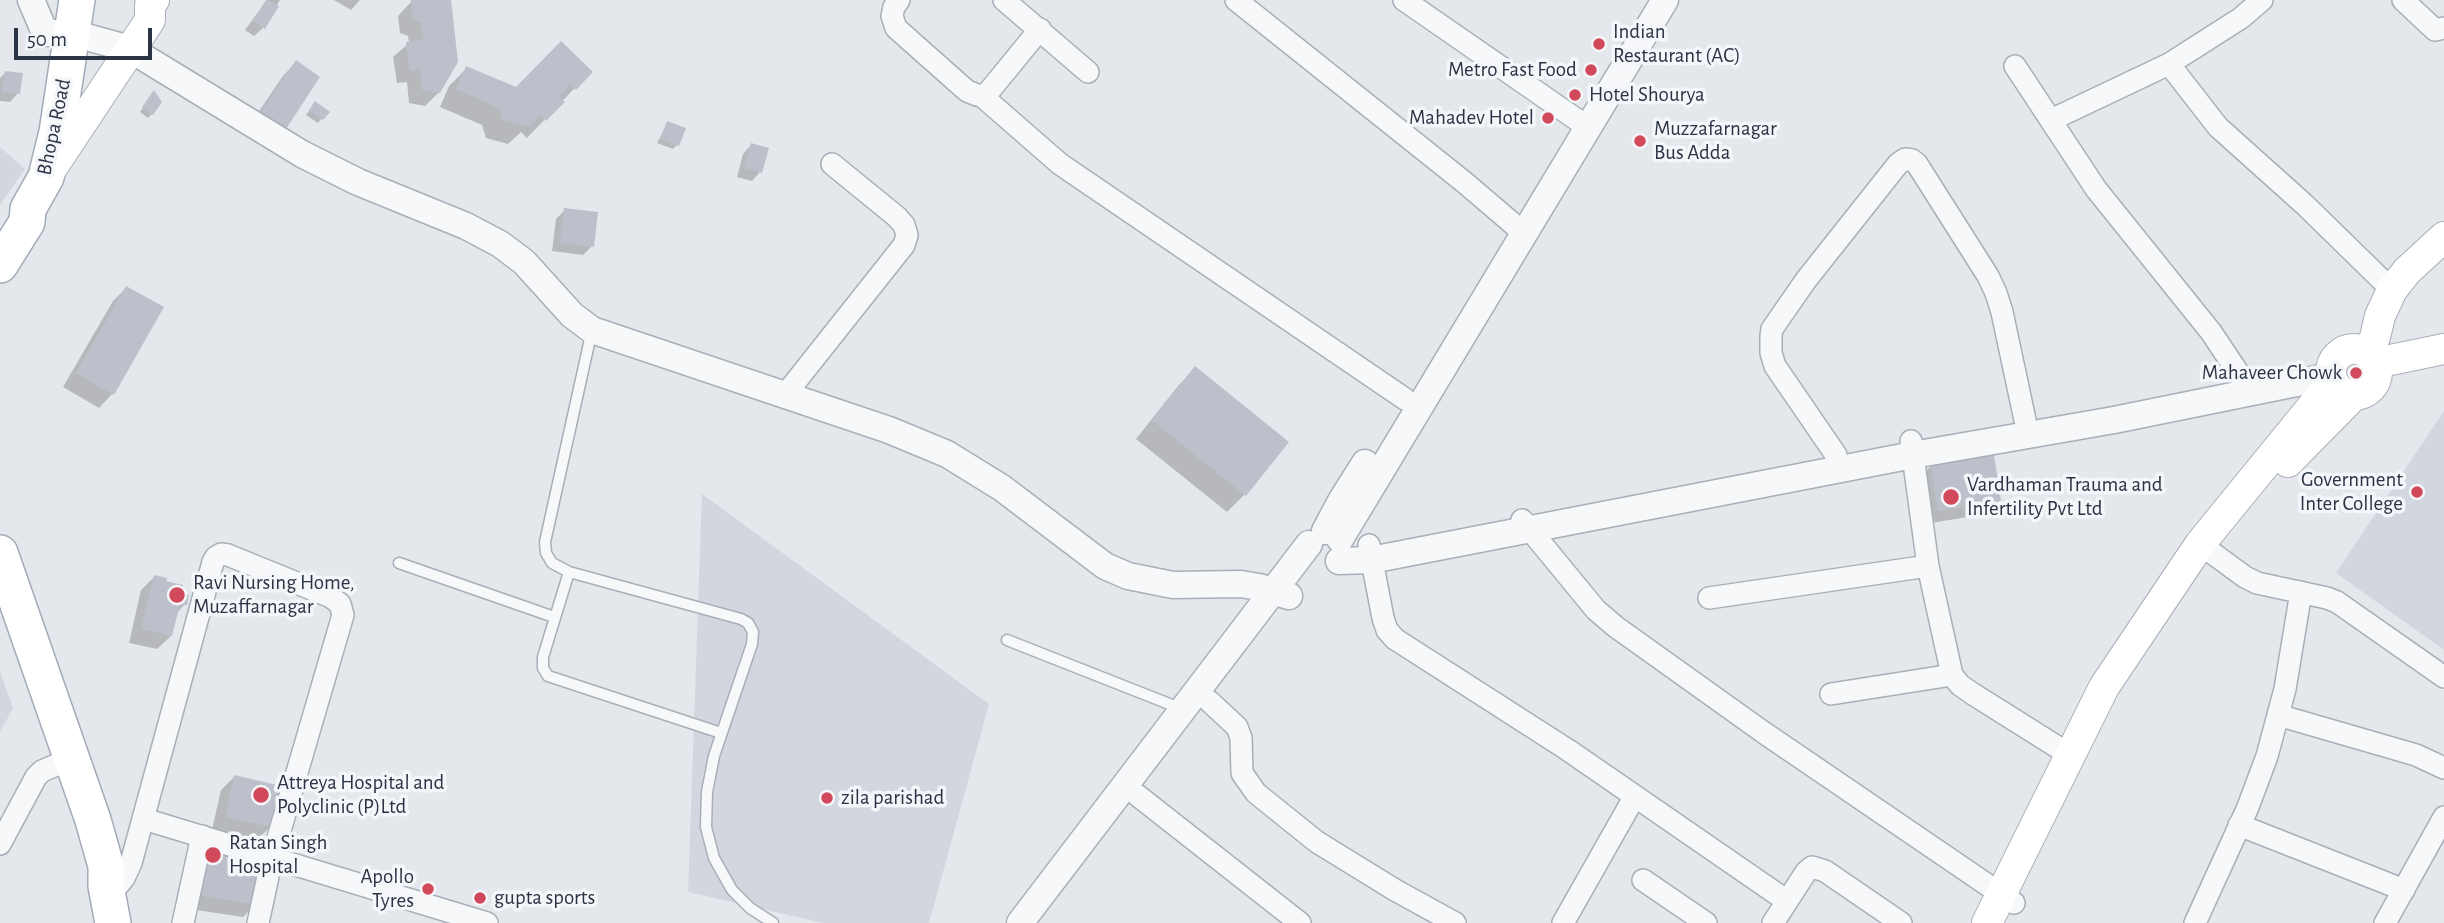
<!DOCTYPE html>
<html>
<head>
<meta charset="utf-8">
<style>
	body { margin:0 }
	#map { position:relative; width:2444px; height:923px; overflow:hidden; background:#e4e7ec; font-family:"Alegreya Sans",sans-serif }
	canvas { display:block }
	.scale { position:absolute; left:14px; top:28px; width:138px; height:32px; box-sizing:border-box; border:4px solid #2b3445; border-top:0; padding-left:9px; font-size:21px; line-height:24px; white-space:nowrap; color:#2b3445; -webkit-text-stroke:5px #f4f6f9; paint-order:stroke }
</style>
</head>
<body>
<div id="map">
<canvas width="2444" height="923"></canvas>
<div class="scale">50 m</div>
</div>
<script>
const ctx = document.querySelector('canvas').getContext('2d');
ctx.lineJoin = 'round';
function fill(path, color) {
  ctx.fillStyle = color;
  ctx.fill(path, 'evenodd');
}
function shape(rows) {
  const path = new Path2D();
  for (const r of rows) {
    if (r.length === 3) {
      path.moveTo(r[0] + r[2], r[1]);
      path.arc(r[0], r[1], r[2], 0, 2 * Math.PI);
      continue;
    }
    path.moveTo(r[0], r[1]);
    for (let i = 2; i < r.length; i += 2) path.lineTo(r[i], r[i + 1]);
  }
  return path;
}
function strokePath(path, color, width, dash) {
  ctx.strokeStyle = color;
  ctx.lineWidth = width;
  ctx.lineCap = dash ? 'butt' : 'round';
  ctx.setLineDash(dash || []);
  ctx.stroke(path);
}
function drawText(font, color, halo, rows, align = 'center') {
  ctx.font = font + ' "Alegreya Sans",sans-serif';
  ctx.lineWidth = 7;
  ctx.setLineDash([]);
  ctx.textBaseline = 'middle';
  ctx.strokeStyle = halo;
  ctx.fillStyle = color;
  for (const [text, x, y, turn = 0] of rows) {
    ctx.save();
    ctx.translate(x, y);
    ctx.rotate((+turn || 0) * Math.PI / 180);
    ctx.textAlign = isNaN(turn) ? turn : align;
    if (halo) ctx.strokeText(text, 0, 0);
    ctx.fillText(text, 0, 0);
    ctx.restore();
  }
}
fill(shape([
	[0,147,25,169,0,205],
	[2444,411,2444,650,2336,573],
	[702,494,989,704,929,923,823,923,688,892],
	[0,672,13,708,0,732]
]), '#d2d6de');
fill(shape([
	[267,0,280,0,263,28,254,36,245,30],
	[334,0,360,0,351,10],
	[432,0,449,0,439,92,425,106,409,103,407,82,397,83,393,57,409,43,408,36,400,33,398,16,411,2],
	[296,62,284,128,271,141,249,126,283,76],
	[467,68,516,89,590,72,527,138,521,132,508,144,486,138,482,125,440,107,449,86],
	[6,72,18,93,10,102,0,101,0,78],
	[151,97,152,114,148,118,140,112],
	[312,107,327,112,318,123,306,115],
	[668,123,677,145,673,149,657,143],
	[751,145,760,172,752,181,737,177,743,154],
	[565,210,592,246,583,255,552,251,556,219],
	[126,288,162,308,112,394,99,408,63,387,113,301],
	[1195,368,1245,494,1227,512,1136,439,1178,386],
	[1931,466,1999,501,1986,514,1925,524,1918,480],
	[154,577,179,594,185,604,176,614,171,636,157,649,129,643,141,590],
	[234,777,271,826,257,840,212,830,221,790],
	[192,856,256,904,243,917,183,908]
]), '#0003');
fill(shape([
	[266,0,279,6,265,29,253,21],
	[411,0,451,0,458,62,440,93,422,90,420,69,410,71,406,42,423,40,421,23,413,19],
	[561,41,593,72,576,90,570,84,559,96,565,102,546,121,540,115,528,127,503,120,499,108,456,89,466,66,516,87],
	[296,60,320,77,286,129,261,112],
	[5,71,23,73,20,94,2,92],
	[154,90,162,102,153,115,142,107],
	[315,101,330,112,323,120,309,110],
	[667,121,686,128,679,146,660,139],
	[751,143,769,148,762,173,744,168],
	[564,208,598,212,594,247,560,243],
	[126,286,164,307,114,395,76,373],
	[1195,366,1289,442,1246,496,1152,420],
	[1994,455,2001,501,1938,511,1930,465],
	[154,575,167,578,166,581,183,585,181,593,189,595,187,605,180,604,172,636,141,629],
	[234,775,281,786,272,827,225,817],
	[205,841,262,866,258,905,196,895]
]), '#bbc0ca');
const service = shape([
	[592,330,545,542,546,553,552,563,569,572,741,619,748,623,753,632,752,644,714,756,707,792,706,827,714,858,732,890,750,908,773,923],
	[399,563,554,617],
	[569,572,543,657,543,668,548,676,721,733],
	[1007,640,1182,709]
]);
const minor = shape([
	[899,0,894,7,892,16,896,28,967,91,977,95,986,95,1040,29],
	[1004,0,1088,72],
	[1236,0,1464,182,1525,234],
	[1404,0,1589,128],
	[2403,0,2435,30,2444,28],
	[2169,64,2218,127,2305,205,2392,290],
	[2015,66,2096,189,2211,332,2251,392],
	[982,96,1060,164,1405,399],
	[2051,120,2169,64,2241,18,2262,0],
	[785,395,904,245,907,235,904,225,897,217,832,164],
	[1911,441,1928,566,1952,675,1960,685,1973,694,2070,755],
	[1836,455,1775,366,1771,353,1771,336,1772,329,1806,280,1898,164,1905,159,1912,160,1917,164,1988,276,1996,293,2002,312,2025,420],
	[1522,520,1596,610,1616,627,1763,732,2014,903],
	[2200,544,2245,577,2257,583,2327,598,2337,602,2444,677],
	[1369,545,1383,618,1387,630,1395,639,1568,750,1787,901],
	[1709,598,1928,566],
	[1831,694,1952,675],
	[1209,701,1237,727,1241,738,1242,773,1256,793,1317,842,1395,890,1455,923],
	[2278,715,2416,755,2444,768],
	[1137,795,1300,923],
	[144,819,487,923],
	[2239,825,2404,890],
	[0,844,36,777,42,771,61,763],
	[1643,880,1706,923],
	[108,897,124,878,131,863,213,562,216,557,221,554,228,555,331,597,340,604,343,615,272,858,258,923],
	[183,923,202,836],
	[1563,923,1635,796],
	[1773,923,1806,872,1812,867,1825,871,1901,923],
	[2195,923,2248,807,2267,756,2285,689,2301,592],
	[2385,923,2444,817]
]);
const tertiary = shape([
	[31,0,45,33,72,33,130,49,302,154,358,182,466,226,500,244,524,262,572,315,592,330,889,430,947,454,1002,488,1105,566,1128,576,1173,585,1241,584,1259,587,1289,596],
	[1325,531,1341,501,1365,463],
	[1340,539,1665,0],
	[1339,561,1371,560,1913,455,2114,420,2331,376],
	[1020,923,1309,544]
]);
const secondary = shape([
	[52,168,150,20,150,5,154,0],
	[2375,337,2380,316,2392,290,2407,271,2444,237],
	[2354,372,23],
	[2376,363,2444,349],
	[2288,462,2354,395],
	[1987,923,2104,687,2200,544,2333,381]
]);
const primary = shape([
	[0,265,27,222,28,209,46,177,57,132,77,0],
	[0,553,93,820,106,866,106,886,113,923]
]);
strokePath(service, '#a9aeb7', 13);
strokePath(minor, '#a9aeb7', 24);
strokePath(tertiary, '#a9aeb7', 29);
strokePath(secondary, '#a9aeb7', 32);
strokePath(primary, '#a3abb8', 38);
strokePath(service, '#f7f8fa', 10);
strokePath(minor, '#f7f8fa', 21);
strokePath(tertiary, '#f7f8fa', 26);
strokePath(secondary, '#fff', 30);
strokePath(primary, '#fff', 35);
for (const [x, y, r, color] of [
	[1599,44,7,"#d1495b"],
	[1591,70,7,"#d1495b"],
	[1575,95,7,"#d1495b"],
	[1548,118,7,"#d1495b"],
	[1640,141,7,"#d1495b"],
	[2356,373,7,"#d1495b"],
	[2417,492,7,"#d1495b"],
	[1951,497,9,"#d1495b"],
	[177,595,9,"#d1495b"],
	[261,795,9,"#d1495b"],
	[827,798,7,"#d1495b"],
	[213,855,9,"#d1495b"],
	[428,889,7,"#d1495b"],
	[480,898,7,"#d1495b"]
]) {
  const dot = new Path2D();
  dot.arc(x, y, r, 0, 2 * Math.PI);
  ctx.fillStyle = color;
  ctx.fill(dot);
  strokePath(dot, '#f4f6f9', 2.5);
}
drawText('21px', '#2b3445', '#f4f6f9', [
	["Indian",1613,32],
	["Restaurant (AC)",1613,56],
	["Metro Fast Food",1577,70,"right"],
	["Hotel Shourya",1589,95],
	["Mahadev Hotel",1534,118,"right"],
	["Muzzafarnagar",1654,129],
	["Bus Adda",1654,153],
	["Mahaveer Chowk",2342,373,"right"],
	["Government",2403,480,"right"],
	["Inter College",2403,504,"right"],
	["Vardhaman Trauma and",1967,485],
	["Infertility Pvt Ltd",1967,509],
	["Ravi Nursing Home,",193,583],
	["Muzaffarnagar",193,607],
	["Attreya Hospital and",277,783],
	["Polyclinic (P)Ltd",277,807],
	["zila parishad",841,798],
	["Ratan Singh",229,843],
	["Hospital",229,867],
	["Apollo",414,877,"right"],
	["Tyres",414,901,"right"],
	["gupta sports",494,898]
], 'left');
drawText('21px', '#2b3445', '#f4f6f9', [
	["Bhopa Road",54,127,-78]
]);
</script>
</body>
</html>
